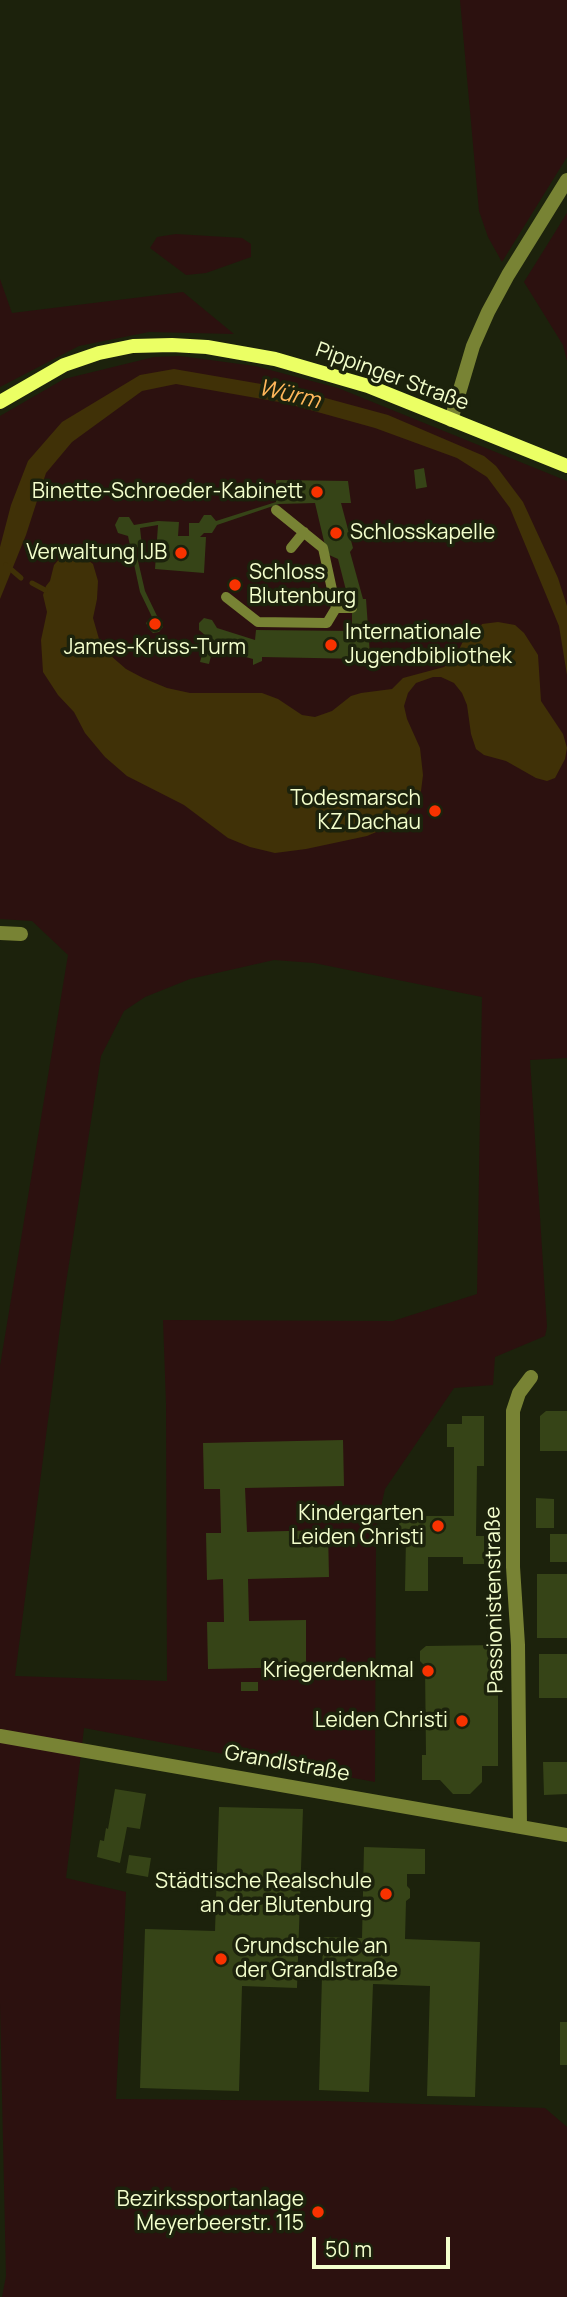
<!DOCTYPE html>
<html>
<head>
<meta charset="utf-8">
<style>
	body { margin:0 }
	#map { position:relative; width:567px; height:2297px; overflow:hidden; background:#1c220c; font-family:Manrope,sans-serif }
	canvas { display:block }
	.scale { position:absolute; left:312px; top:2237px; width:138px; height:32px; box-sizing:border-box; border:4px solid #f4ffcd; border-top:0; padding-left:9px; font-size:21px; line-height:24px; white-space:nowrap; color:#f4ffcd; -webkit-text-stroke:5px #1c220c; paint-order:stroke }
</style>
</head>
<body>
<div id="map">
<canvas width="567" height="2297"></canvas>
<div class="scale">50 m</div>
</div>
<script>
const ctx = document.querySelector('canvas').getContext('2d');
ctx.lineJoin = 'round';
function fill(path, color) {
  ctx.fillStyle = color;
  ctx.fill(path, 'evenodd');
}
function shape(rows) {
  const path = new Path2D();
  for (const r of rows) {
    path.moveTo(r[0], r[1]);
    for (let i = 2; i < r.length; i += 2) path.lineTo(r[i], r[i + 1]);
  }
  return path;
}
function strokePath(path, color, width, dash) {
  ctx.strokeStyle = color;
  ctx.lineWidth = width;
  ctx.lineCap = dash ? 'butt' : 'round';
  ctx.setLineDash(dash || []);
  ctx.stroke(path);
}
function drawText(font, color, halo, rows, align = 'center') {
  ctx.font = font + ' Manrope,sans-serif';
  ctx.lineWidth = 7;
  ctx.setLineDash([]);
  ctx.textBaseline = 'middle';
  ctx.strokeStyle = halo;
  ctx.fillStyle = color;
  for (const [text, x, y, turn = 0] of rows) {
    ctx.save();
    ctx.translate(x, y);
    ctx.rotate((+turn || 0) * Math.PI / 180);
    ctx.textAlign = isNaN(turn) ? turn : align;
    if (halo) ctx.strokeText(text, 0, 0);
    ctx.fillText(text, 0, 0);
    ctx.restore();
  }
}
fill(shape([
	[460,0,567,0,567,157,502,262,488,237,479,211],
	[567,213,567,361,563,345,524,282],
	[176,234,242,238,251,244,251,257,206,273,186,275,150,248,157,237],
	[0,279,12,313,183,292,234,334,149,332,79,346,0,387],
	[180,356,255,366,338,388,567,481,567,1058,530,1060,547,1327,545,1336,495,1357,493,1385,454,1388,385,1489,376,1529,375,1782,84,1728,66,1878,126,1892,116,2099,326,2101,545,2108,567,2127,567,2297,2,2297,6,2276,0,2004,0,1366,68,955,32,921,0,919,0,416,64,379,154,357],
	[274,960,314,963,482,997,477,1294,393,1321,163,1320,166,1403,167,1681,15,1676,64,1296,101,1056,124,1011,145,997,190,979]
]), '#2c110f');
fill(shape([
	[174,369,296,390,388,415,484,456,496,466,523,502,558,578,567,606,567,675,559,626,510,508,487,477,457,458,375,428,285,403,176,384,142,391,72,442,46,473,26,535,0,599,0,547,11,505,28,461,62,422,140,375],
	[72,554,82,556,93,564,98,581,97,599,93,618,99,639,111,656,126,669,143,678,167,688,190,693,262,693,278,699,302,715,315,717,332,711,351,696,361,693,392,689,403,678,444,667,454,660,467,633,477,634,482,624,498,622,515,625,524,633,538,655,541,701,563,734,567,748,565,759,555,778,547,781,536,778,506,761,484,755,476,749,471,734,467,705,462,693,454,683,441,677,433,677,416,683,408,693,404,706,407,719,420,748,423,775,421,791,414,804,404,816,390,826,367,836,306,849,275,853,250,847,228,838,184,805,127,776,105,757,85,733,74,712,58,695,43,672,41,640,47,612,43,595,46,586,50,581,54,565,62,556]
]), '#403107');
strokePath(shape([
	[6,565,21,578],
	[32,583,45,590]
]), '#403107', 5);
fill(shape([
	[424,468,427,487,416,489,414,470],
	[276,480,348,481,351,503,341,503,353,548,350,552,363,599,366,599,370,655,374,657,374,663,369,666,364,663,364,659,262,657,262,661,253,665,253,659,213,648,209,664,200,662,206,640,205,635,199,630,199,623,204,618,212,620,217,628,255,640,256,630,352,631,352,602,349,602,338,559,327,554,315,503,279,504,217,525,212,533,204,533,200,537,206,537,204,573,155,569,158,525,140,528,142,546,135,548,145,591,157,616,163,622,163,627,159,632,153,633,149,629,146,623,152,617,140,592,128,536,118,533,115,525,119,517,129,517,134,525,158,521,179,522,178,536,189,536,189,523,199,523,204,515,211,515,216,521,276,502],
	[546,1411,567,1411,567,1451,540,1451,540,1416],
	[462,1416,484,1416,484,1466,477,1466,476,1536,484,1536,484,1564,463,1564,463,1557,428,1557,428,1591,405,1591,406,1537,399,1537,399,1516,454,1516,454,1447,447,1447,447,1424,462,1424],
	[343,1440,344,1486,245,1488,247,1532,328,1530,329,1577,248,1579,249,1621,306,1620,306,1667,208,1669,207,1622,224,1622,223,1579,207,1580,206,1533,221,1533,220,1489,204,1489,203,1443],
	[536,1498,554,1499,554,1528,536,1528],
	[550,1534,567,1534,567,1562,550,1562],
	[537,1574,567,1574,567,1638,537,1638],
	[498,1645,498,1766,482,1766,482,1782,470,1794,453,1794,440,1780,422,1780,422,1755,426,1755,425,1666,420,1661,420,1651,426,1646],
	[539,1654,567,1654,567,1698,539,1698],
	[241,1682,258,1682,258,1691,241,1691],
	[543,1762,567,1762,567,1794,544,1795],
	[115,1789,146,1794,140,1829,127,1827,120,1863,97,1857,100,1840,104,1841,106,1828,108,1829],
	[219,1807,303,1809,297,1988,242,1986,239,2091,140,2088,145,1929,215,1931],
	[364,1847,425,1849,425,1874,407,1874,407,1886,410,1889,410,1898,406,1901,405,1939,480,1942,475,2097,427,2096,430,1986,373,1984,369,2092,319,2090,323,1937,362,1938],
	[129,1855,151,1858,148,1877,126,1873],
	[560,2022,567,2022,567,2065,560,2065]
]), '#364417');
strokePath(shape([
	[276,510,323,548,336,608,352,608],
	[291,548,304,532],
	[226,597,258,622,327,623,336,608]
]), '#788334', 10);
strokePath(shape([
	[451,420,473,346,488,312,508,275,567,180],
	[0,933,21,934],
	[0,1736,567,1835],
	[520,1827,518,1645,513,1567,513,1411,519,1393,531,1377]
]), '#788334', 14);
strokePath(shape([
	[0,402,64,365,99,353,133,346,172,345,207,347,275,359,368,386,567,466]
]), '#ebff64', 14);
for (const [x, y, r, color] of [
	[317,492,7,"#f83200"],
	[336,533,7,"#f83200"],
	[181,553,7,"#f83200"],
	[235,585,7,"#f83200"],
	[155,624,7,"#f83200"],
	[331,645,7,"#f83200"],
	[435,811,7,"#f83200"],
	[438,1526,7,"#f83200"],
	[428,1671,7,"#f83200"],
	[462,1721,7,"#f83200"],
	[386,1894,7,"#f83200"],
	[221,1959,7,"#f83200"],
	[318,2212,7,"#f83200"]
]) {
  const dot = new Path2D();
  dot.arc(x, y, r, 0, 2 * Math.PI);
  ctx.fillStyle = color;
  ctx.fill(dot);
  strokePath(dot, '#1c220c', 2.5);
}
drawText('21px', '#f4ffcd', '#1c220c', [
	["Pippinger Straße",392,377,20],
	["Passionistenstraße",495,1600,-91],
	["Grandlstraße",287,1764,10]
]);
drawText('21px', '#f4ffcd', '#1c220c', [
	["Binette-Schroeder-Kabinett",303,492],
	["Schlosskapelle",350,533,"left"],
	["Verwaltung IJB",167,553],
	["Schloss",249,573,"left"],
	["Blutenburg",249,597,"left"],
	["Internationale",345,633,"left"],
	["Jugendbibliothek",345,657,"left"],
	["James-Krüss-Turm",155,648,"center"],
	["Todesmarsch",421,799],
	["KZ Dachau",421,823],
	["Kindergarten",424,1514],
	["Leiden Christi",424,1538],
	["Kriegerdenkmal",414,1671],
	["Leiden Christi",448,1721],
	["Städtische Realschule",372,1882],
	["an der Blutenburg",372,1906],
	["Grundschule an",235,1947,"left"],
	["der Grandlstraße",235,1971,"left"],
	["Bezirkssportanlage",304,2200],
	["Meyerbeerstr. 115",304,2224]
], 'right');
drawText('italic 23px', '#ffb75b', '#1c220c', [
	["Würm",289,395,13]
]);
</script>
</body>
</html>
